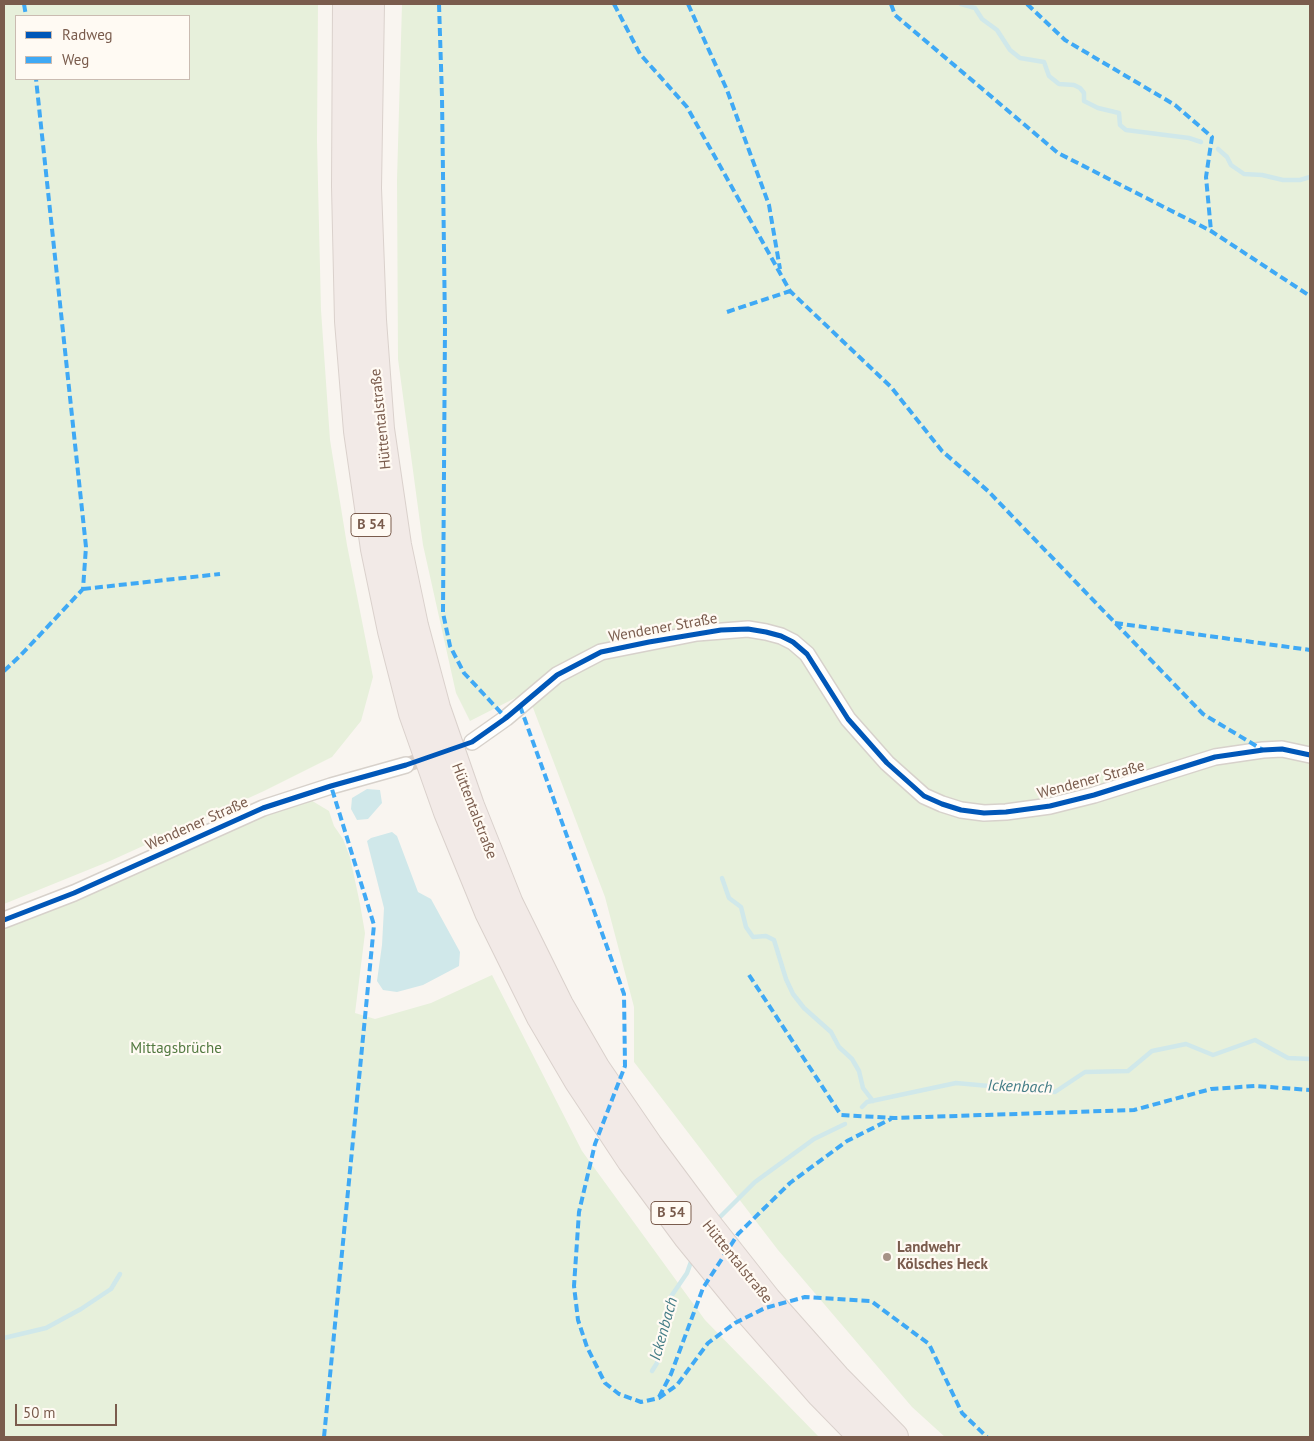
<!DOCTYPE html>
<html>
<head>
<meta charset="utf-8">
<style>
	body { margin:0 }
	#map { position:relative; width:1314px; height:1441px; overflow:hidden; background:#f9f5f0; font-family:"PT Sans",sans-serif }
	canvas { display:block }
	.frame { position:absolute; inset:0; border:5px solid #7a5c4d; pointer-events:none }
	.legend { position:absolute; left:15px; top:15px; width:175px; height:65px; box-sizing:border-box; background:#fffaf3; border:1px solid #cabbb1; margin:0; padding:6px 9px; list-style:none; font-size:15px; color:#7a5c4d }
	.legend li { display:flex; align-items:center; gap:10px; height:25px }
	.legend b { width:25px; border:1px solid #cabbb1 }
	.scale { position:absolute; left:15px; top:1404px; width:102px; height:22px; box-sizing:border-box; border:2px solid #7a5c4d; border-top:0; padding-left:6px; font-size:15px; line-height:18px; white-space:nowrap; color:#7a5c4d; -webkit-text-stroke:4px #fffaf3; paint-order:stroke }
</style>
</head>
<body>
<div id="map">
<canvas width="1314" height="1441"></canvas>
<div class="frame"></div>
<ul class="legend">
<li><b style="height:6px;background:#0057b8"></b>Radweg</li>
<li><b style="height:6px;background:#3fa9f5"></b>Weg</li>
</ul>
<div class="scale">50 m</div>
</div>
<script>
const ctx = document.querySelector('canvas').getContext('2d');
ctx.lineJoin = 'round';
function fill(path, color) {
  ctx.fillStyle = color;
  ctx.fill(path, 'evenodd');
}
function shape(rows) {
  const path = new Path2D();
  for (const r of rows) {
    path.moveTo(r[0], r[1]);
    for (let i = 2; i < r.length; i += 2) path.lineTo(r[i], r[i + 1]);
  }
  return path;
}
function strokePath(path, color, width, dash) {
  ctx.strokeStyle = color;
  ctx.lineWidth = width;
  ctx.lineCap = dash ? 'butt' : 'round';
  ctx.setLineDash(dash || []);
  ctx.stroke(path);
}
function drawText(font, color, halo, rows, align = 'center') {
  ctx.font = font + ' "PT Sans",sans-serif';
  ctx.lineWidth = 4.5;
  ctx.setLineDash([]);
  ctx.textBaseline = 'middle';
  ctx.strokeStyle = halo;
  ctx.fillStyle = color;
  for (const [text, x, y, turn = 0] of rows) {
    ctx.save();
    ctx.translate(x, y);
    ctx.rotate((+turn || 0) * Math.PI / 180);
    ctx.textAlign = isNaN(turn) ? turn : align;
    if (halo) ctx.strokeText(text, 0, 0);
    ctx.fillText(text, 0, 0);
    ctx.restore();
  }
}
fill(shape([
	[4,4,318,4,317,141,321,310,330,440,347,545,373,677,361,721,332,757,264,791,110,861,4,904],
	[189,16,189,79,16,79,16,16],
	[402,4,1310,4,1310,1437,945,1437,912,1407,778,1250,634,1062,634,1007,605,897,527,692,470,721,456,693,423,545,398,359,397,180],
	[309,799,329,811,334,826,343,839,350,857,360,904,365,933,355,1013,375,1019,431,1003,492,975,582,1151,705,1320,819,1437,4,1437,4,925,23,920,74,901,264,814]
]), '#e7f0db');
fill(shape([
	[367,789,380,790,382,803,368,819,357,820,351,809,352,798],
	[392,832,397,836,418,892,431,899,460,952,459,966,423,985,397,992,383,990,377,981,382,945,384,908,367,841,371,838]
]), '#d0e8ea');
strokePath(shape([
	[961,4,975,8,982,19,997,30,1010,50,1020,58,1044,62,1049,76,1059,84,1074,85,1080,88,1084,93,1084,101,1098,108,1119,113,1120,125,1126,130,1189,138,1201,142],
	[1218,149,1227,157,1231,165,1244,174,1262,175,1283,180,1300,180,1310,177],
	[722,878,729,898,741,907,746,927,753,937,766,936,774,940,786,979,793,994,804,1008,831,1032,839,1047,852,1059,859,1071,863,1088,873,1101],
	[862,1107,867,1102,956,1083,1055,1092,1085,1072,1128,1071,1152,1051,1186,1044,1213,1055,1255,1040,1288,1058,1310,1059],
	[716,1221,755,1182,814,1139,845,1124],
	[4,1338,46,1328,81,1309,111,1289,120,1274],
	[652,1371,657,1363,670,1298,687,1273,692,1259]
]), '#d0e8ea', 4.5);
strokePath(shape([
	[406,765,472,742]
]), '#d9cfc7', 15, [15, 8]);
const street = shape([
	[472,742,506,718,557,675,601,652,697,633,748,629,766,632,781,636,793,642,807,654,848,719,887,763,924,796,942,804,961,810,984,813,1006,812,1050,806,1094,795,1215,757,1263,750,1282,749,1310,755],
	[4,920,74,893,263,808,331,786,406,765]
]);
const highway = shape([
	[347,4,346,186,349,321,358,431,375,549,392,631,413,713,448,812,489,912,541,1017,578,1080,631,1160,688,1237,751,1314,821,1394,863,1437],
	[370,4,367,188,372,320,380,429,397,545,414,626,436,708,470,806,509,904,559,1005,596,1069,648,1145,703,1219,767,1300,836,1378,894,1437]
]);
strokePath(street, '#d7d1cb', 18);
strokePath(highway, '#dad1cc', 30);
strokePath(street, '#fefefd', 15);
strokePath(highway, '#f2eae7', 28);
strokePath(shape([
	[24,4,26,16],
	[439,4,442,97,445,327,443,613,450,646,464,673,506,718],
	[614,4,640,54,687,107,790,291,891,387,942,451,988,491,1203,714,1263,750],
	[688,4,727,90,769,205,780,269],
	[891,4,895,15,1058,153,1211,231,1310,296],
	[1027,4,1065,40,1175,105,1212,137,1206,177,1211,231],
	[727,312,790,291],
	[83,589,220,574],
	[1115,623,1310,650],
	[4,671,20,656,83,589,86,547,36,79],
	[520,706,624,994,625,1066,595,1144,579,1212,574,1286,578,1320,587,1347,605,1383,619,1394,641,1402,659,1398,677,1385,708,1343,735,1323,765,1308,805,1297,871,1301,929,1344,962,1413,987,1437],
	[749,975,841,1115,894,1118,1134,1110,1211,1089,1255,1086,1310,1090],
	[659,1397,671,1374,703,1288,738,1234,790,1183,847,1141,891,1119],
	[324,1437,374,925,331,786]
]), '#3fa9f5', 4, [8, 4]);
strokePath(shape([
	[4,920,74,893,263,808,331,786,406,765,472,742,506,718,557,675,601,652,649,642,721,630,748,629,766,632,781,636,793,642,807,654,848,719,887,763,924,796,942,804,961,810,984,813,1006,812,1050,806,1094,795,1215,757,1263,750,1282,749,1310,755]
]), '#0057b8', 5);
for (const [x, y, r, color] of [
	[887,1257,5,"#a69286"]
]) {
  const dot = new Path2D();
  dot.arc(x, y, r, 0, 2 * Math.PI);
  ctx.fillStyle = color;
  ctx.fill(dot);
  strokePath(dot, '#fffaf3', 2);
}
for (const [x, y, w] of [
	[371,525,40],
	[671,1213,40]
]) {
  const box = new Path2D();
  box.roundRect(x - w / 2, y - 11.5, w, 23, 4);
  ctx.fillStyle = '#fffaf3';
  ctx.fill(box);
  strokePath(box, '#7a5c4d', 1);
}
drawText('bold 14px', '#7a5c4d', null, [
	["B 54",371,525],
	["B 54",671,1213]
]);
drawText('15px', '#7a5c4d', '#fffaf3', [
	["Hüttentalstraße",381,419,-96],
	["Wendener Straße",663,628,-10],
	["Wendener Straße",1091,780,-15],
	["Hüttentalstraße",474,811,69],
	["Wendener Straße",197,824,-24],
	["Hüttentalstraße",737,1262,51]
]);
drawText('15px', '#537a41', '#fffaf3', [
	["Mittagsbrüche",176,1049]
]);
drawText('bold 15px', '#7a5c4d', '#fffaf3', [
	["Landwehr",897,1248],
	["Kölsches Heck",897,1265]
], 'left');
drawText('italic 16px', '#437c86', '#fffaf3', [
	["Ickenbach",1020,1087,2],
	["Ickenbach",664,1329,-74]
]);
</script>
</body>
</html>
